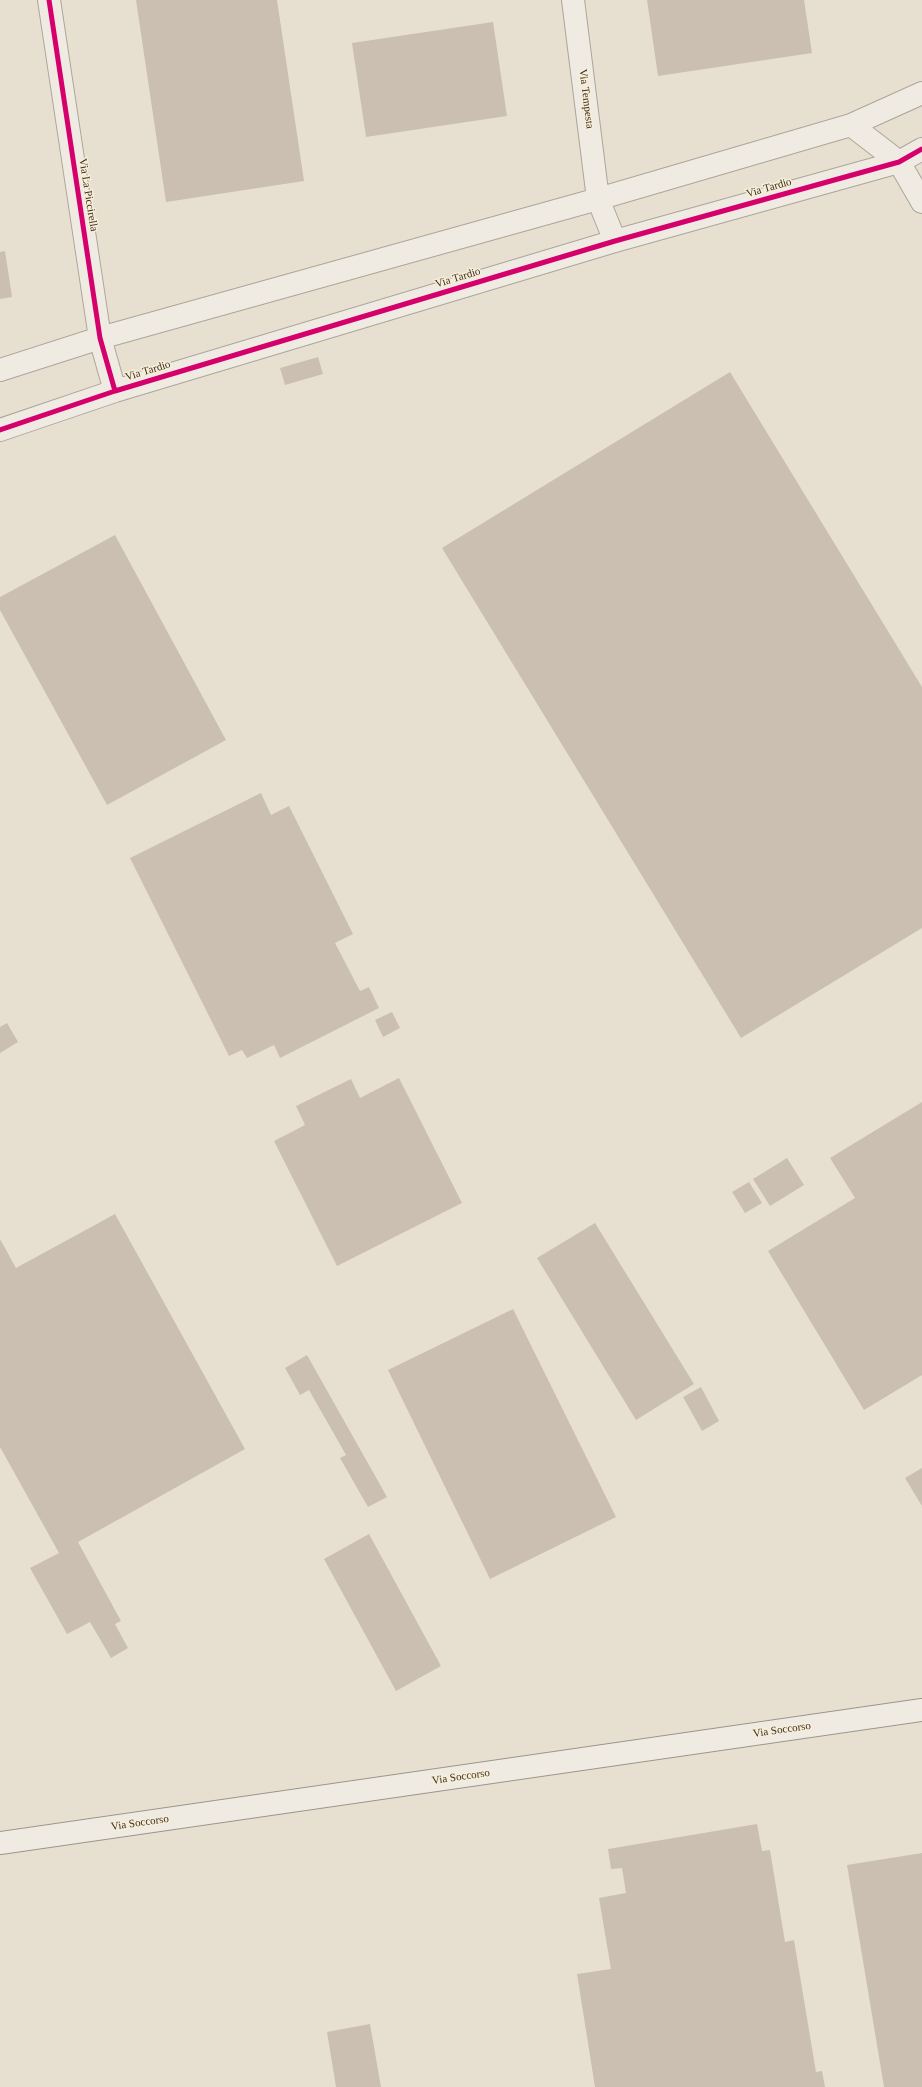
<!DOCTYPE html>
<html>
<head>
<meta charset="utf-8">
<style>
	body { margin:0 }
	canvas { display:block; background:#e7e0d1 }
</style>
</head>
<body>
<canvas width="922" height="2087"></canvas>
<script>
const ctx = document.querySelector('canvas').getContext('2d');
ctx.lineJoin = 'round';
function fill(path, color) {
  ctx.fillStyle = color;
  ctx.fill(path, 'evenodd');
}
function shape(rows) {
  const path = new Path2D();
  for (const r of rows) {
    path.moveTo(r[0], r[1]);
    for (let i = 2; i < r.length; i += 2) path.lineTo(r[i], r[i + 1]);
  }
  return path;
}
function strokePath(path, color, width, dash) {
  ctx.strokeStyle = color;
  ctx.lineWidth = width;
  ctx.lineCap = dash ? 'butt' : 'round';
  ctx.setLineDash(dash || []);
  ctx.stroke(path);
}
function drawText(font, color, halo, rows, align = 'center') {
  ctx.font = font + ' Georgia,serif';
  ctx.lineWidth = 3;
  ctx.setLineDash([]);
  ctx.textBaseline = 'middle';
  ctx.strokeStyle = halo;
  ctx.fillStyle = color;
  for (const [text, x, y, turn = 0] of rows) {
    ctx.save();
    ctx.translate(x, y);
    ctx.rotate((+turn || 0) * Math.PI / 180);
    ctx.textAlign = isNaN(turn) ? turn : align;
    if (halo) ctx.strokeText(text, 0, 0);
    ctx.fillText(text, 0, 0);
    ctx.restore();
  }
}
fill(shape([
	[136,0,277,0,304,181,166,202],
	[647,0,804,0,812,53,658,76],
	[493,22,507,116,366,137,352,43],
	[5,251,12,297,0,299,0,252],
	[318,357,323,374,285,385,280,368],
	[730,372,922,687,922,928,741,1038,442,548],
	[115,535,226,740,107,805,0,610,0,597],
	[261,793,271,815,289,806,353,934,335,943,360,991,369,987,379,1008,280,1058,274,1045,247,1058,242,1050,229,1056,130,858],
	[392,1012,400,1028,383,1037,375,1020],
	[7,1023,18,1042,0,1053,0,1027],
	[399,1078,462,1203,337,1266,274,1141,305,1125,296,1106,351,1079,360,1098],
	[922,1102,922,1375,864,1410,768,1251,855,1198,830,1158],
	[787,1158,804,1185,770,1206,753,1179],
	[749,1182,762,1203,745,1213,732,1192],
	[115,1214,245,1449,78,1542,121,1621,115,1624,128,1648,111,1658,90,1622,67,1634,30,1568,59,1553,0,1447,0,1239,16,1268],
	[595,1223,694,1384,636,1420,537,1258],
	[513,1309,616,1517,490,1579,388,1370],
	[307,1355,387,1497,368,1507,340,1458,346,1455,309,1390,300,1395,285,1368],
	[701,1387,719,1421,702,1431,683,1397],
	[922,1468,922,1506,905,1478],
	[369,1534,441,1666,396,1691,324,1559],
	[757,1824,762,1851,770,1850,785,1942,794,1940,816,2072,822,2071,825,2087,595,2087,577,1974,611,1969,599,1898,626,1893,622,1868,611,1869,608,1849],
	[922,1853,922,2087,884,2087,847,1865],
	[370,2024,381,2087,336,2087,327,2032]
]), '#cbbfb2');
const minor = shape([
	[49,0,100,338,115,391],
	[573,0,598,199,615,241],
	[851,125,899,162,922,202],
	[0,370,100,338,598,199,851,125,922,93],
	[0,430,115,391,615,241,899,162,922,149]
]);
const secondary = shape([
	[0,1843,922,1710]
]);
strokePath(minor, '#ada599', 24);
strokePath(secondary, '#9c958a', 24);
strokePath(minor, '#efebe3', 22);
strokePath(secondary, '#efebe3', 22);
strokePath(shape([
	[49,0,100,338,115,391],
	[0,430,115,391,615,241,899,162,922,149]
]), '#d6006c', 5);
drawText('11px', '#3d2e20', '#f7eed8', [
	["Via Tempesta",586,99,83],
	["Via Tardio",769,188,-16],
	["Via La Piccirella",88,195,81],
	["Via Tardio",458,278,-17],
	["Via Tardio",148,371,-17],
	["Via Soccorso",782,1730,-8],
	["Via Soccorso",461,1777,-8],
	["Via Soccorso",140,1823,-8]
]);
</script>
</body>
</html>
